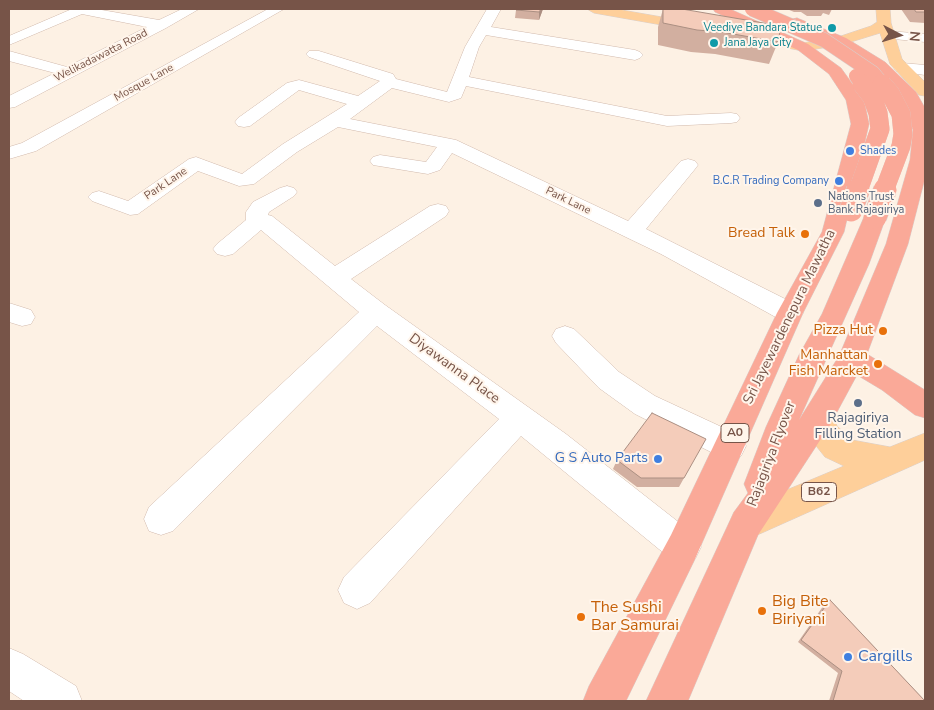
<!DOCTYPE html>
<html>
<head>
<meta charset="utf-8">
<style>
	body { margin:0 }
	#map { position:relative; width:934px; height:710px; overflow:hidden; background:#fdf1e4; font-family:"Nunito Sans",sans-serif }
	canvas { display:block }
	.frame { position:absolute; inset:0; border:10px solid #775448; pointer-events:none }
	.north { position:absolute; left:874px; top:10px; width:50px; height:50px; -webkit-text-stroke:4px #fff5eb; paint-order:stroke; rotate:95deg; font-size:14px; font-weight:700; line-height:20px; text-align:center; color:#775448 }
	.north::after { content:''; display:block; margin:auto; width:18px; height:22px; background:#775448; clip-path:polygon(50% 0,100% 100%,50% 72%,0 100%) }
</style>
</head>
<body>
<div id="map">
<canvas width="934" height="710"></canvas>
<div class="frame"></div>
<div class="north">N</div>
</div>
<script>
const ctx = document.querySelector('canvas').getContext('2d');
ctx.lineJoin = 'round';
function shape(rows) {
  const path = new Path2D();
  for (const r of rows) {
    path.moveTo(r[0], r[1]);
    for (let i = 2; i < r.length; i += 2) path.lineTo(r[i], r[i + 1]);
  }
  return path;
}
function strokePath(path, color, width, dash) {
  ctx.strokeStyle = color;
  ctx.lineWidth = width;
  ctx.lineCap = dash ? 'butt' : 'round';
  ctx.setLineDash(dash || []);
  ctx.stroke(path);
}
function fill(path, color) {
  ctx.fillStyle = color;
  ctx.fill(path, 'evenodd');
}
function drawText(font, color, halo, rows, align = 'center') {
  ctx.font = font + ' "Nunito Sans",sans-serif';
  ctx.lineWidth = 4;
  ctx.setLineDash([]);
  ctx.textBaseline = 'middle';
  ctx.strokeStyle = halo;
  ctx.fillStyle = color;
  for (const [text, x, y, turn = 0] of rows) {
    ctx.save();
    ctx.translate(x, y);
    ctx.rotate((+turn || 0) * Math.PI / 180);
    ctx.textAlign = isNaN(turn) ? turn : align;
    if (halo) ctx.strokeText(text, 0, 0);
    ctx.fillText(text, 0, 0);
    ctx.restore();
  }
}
const minor = shape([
	[72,9,96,9,159,20,182,9,199,9,166,28,15,107,9,108,9,96,55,73,9,61,9,51,67,67,147,27,82,14,9,45,9,36,72,9],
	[268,9,284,9,36,151,9,159,9,147,22,143,268,9],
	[487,9,501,9,491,27,635,50,640,52,643,55,640,58,635,60,486,35,479,47,469,77,667,116,731,113,737,114,740,118,737,122,731,123,667,126,466,86,461,98,449,102,392,88,350,119,456,140,628,221,681,161,688,159,695,161,698,165,695,169,646,229,799,306,803,313,799,320,790,322,781,320,661,254,452,153,440,170,428,174,373,165,370,161,373,157,380,155,426,162,437,147,338,127,297,152,254,184,239,186,198,171,138,214,130,215,92,201,88,197,92,193,99,191,128,201,189,159,196,157,242,174,283,144,347,104,299,90,250,126,244,127,238,126,235,122,238,118,287,83,299,80,358,96,380,81,309,57,306,54,309,51,319,51,393,74,396,79,447,92,465,47,487,9],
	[888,31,925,34,925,42,883,38,881,35,883,32,888,31],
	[902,63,925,65,925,75,896,71,894,68,896,65,902,63],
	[287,186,294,188,297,192,294,196,269,212,268,215,272,216,335,266,430,206,438,204,446,206,449,211,446,216,351,279,385,305,566,434,695,535,701,547,695,559,683,564,671,559,521,436,370,603,357,609,344,603,338,590,344,577,499,419,377,326,173,531,161,535,149,531,144,519,149,507,359,312,261,230,233,254,225,256,217,254,213,249,217,244,246,220,246,212,253,202,280,188,287,186],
	[9,303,31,310,35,317,31,324,22,326,9,322,9,303],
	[565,326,574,329,619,372,655,396,741,436,746,446,741,456,730,460,719,456,635,414,599,388,556,343,552,336,556,329,565,326],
	[9,648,23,654,76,686,82,701,24,701,9,691,9,648]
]);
const major = shape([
	[587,9,616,9,696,23,701,24,703,27,701,30,696,31,594,13,587,9],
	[876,9,890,9,891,23,902,59,925,82,925,96,919,95,890,64,880,33,841,45,803,51,741,39,736,38,734,35,736,32,741,31,803,43,838,37,871,26,877,22,876,9],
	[819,403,830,407,837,426,852,440,890,447,925,433,925,460,746,540,734,536,729,524,734,512,844,466,825,457,813,442,809,433,804,416,808,407,819,403]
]);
const highway = shape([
	[713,9,730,9,808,44,841,68,864,100,869,124,844,232,803,313,695,559,626,701,583,701,589,686,671,535,777,313,822,232,851,124,846,100,829,74,798,50,715,12,713,9],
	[797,18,846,38,885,62,916,92,925,108,925,178,908,244,867,354,925,390,925,418,915,415,882,390,857,375,830,425,758,535,688,701,646,701,734,512,748,493,744,484,766,427,799,355,822,314,864,217,867,212,875,210,883,212,886,217,869,264,799,420,839,356,886,244,910,160,913,130,903,98,873,68,836,44,792,25,790,22,792,19,797,18]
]);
strokePath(minor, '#d1b9ac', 1);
strokePath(major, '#d9cfcc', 1);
strokePath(highway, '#d9cfcc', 1);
fill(minor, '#fff');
fill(major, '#fecf9a');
fill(highway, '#faa998');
const highwayBridgeFar2 = shape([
	[752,9,824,40,873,73,883,85],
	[856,76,863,85]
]);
const highwayBridgeFar1 = shape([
	[882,84,890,93,901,114,903,134,901,146,884,191],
	[858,191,880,129,878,113,872,97,862,84]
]);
const highwayBridge = shape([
	[851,210,858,190],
	[875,217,885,190]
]);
strokePath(highwayBridgeFar2, '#d9cfcc', 15, []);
strokePath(highwayBridgeFar1, '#d9cfcc', 19, []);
strokePath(highwayBridge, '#d9cfcc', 24, []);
strokePath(highwayBridgeFar2, '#faa998', 14);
strokePath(highwayBridgeFar1, '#faa998', 19);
strokePath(highwayBridge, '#faa998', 23);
fill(shape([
	[543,9,539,20,515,18,516,10],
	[663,9,682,9,778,42,769,64,715,54,691,52,658,45,658,27],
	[787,9,832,9,829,15,823,13,821,16,807,16,801,12,794,12],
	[901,9,925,9,925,23,910,22],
	[617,460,684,478,679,487,637,487,613,469],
	[830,600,925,701,829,701,838,673,798,642,826,602]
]), '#d2afa0');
fill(shape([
	[541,9,543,9,539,20,539,12]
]), '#ab8f82');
const building = shape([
	[517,9,541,9,539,12,516,10,517,9],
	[663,9,682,9,781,26,778,42,722,32,697,30,663,23,663,9],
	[914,9,925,9,925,12,916,12,914,9],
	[652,413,706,439,684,478,641,478,617,460,652,413],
	[830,600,925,701,833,701,842,671,801,640,830,600]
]);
fill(building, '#f4ccba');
strokePath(building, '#ab8f82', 1);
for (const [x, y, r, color] of [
	[832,28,5,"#0f9aa8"],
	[714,43,5,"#0f9aa8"],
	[850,151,5,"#3f7fe0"],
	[839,181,5,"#3f7fe0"],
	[818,203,5,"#5c6f8a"],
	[805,234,5,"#e8710a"],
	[883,331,5,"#e8710a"],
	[878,364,5,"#e8710a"],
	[858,403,5,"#5c6f8a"],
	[658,459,5,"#3f7fe0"],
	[762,611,5,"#e8710a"],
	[581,617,5,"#e8710a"],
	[848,657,5,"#3f7fe0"]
]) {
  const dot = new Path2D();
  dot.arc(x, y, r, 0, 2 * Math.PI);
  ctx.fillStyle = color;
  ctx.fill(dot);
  strokePath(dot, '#fff5eb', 2);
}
drawText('11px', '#0d838f', '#fff5eb', [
	["Veediye Bandara Statue",822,28],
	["Jana Jaya City",724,43,"left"]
], 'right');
drawText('11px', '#775448', '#fff5eb', [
	["Welikadawatta Road",101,56,-27],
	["Mosque Lane",144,83,-29],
	["Park Lane",166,184,-34],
	["Park Lane",568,201,26]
]);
drawText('11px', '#366cbe', '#fff5eb', [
	["Shades",860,151],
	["B.C.R Trading Company",829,181,"right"]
], 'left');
drawText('11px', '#4e5e75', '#fff5eb', [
	["Nations Trust",828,197],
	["Bank Rajagiriya",828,210]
], 'left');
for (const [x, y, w] of [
	[735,433,28],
	[819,492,35]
]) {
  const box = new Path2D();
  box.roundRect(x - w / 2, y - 9.5, w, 19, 4);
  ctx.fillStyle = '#fff5eb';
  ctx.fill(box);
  strokePath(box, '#775448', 1);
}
drawText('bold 12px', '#775448', null, [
	["A0",735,433],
	["B62",819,492]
]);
drawText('14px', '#c56008', '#fff5eb', [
	["Bread Talk",795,234],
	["Pizza Hut",873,331],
	["Manhattan",868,356],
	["Fish Marcket",868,372]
], 'right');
drawText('14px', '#775448', '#fff5eb', [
	["Sri Jayewardenepura Mawatha",790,317,-64],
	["Diyawanna Place",454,369,36],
	["Rajagiriya Flyover",772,454,-69]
]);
drawText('14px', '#4e5e75', '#fff5eb', [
	["Rajagiriya",858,419],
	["Filling Station",858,435]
]);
drawText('14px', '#366cbe', '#fff5eb', [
	["G S Auto Parts",648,459]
], 'right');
drawText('16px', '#c56008', '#fff5eb', [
	["Big Bite",772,602],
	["Biriyani",772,620],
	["The Sushi",591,608],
	["Bar Samurai",591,626]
], 'left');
drawText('16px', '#366cbe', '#fff5eb', [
	["Cargills",858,657]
], 'left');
</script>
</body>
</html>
